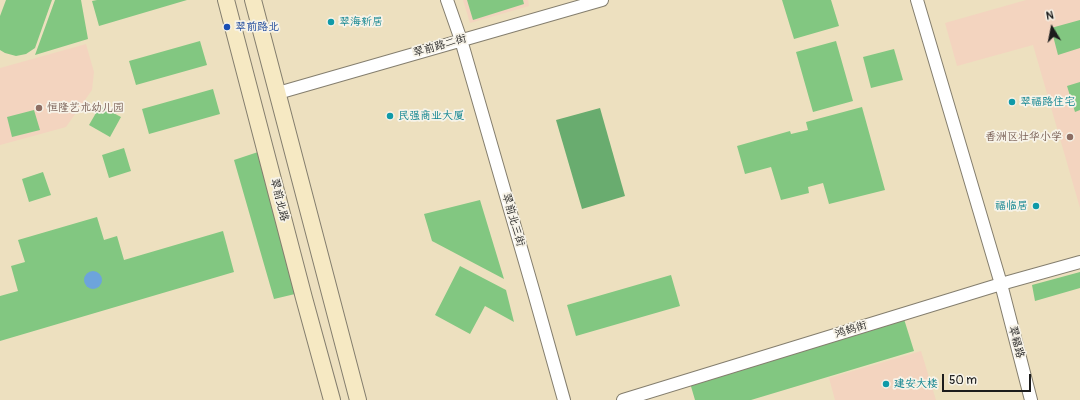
<!DOCTYPE html>
<html>
<head>
<meta charset="utf-8">
<style>
	body { margin:0 }
	#map { position:relative; width:1080px; height:400px; overflow:hidden; background:#ede0bf; font-family:Pangolin,sans-serif }
	canvas { display:block }
	.north { position:absolute; left:1032px; top:8px; width:40px; height:40px; -webkit-text-stroke:3px #f7f3e8; paint-order:stroke; rotate:350deg; font-size:11px; font-weight:700; line-height:16px; text-align:center; color:#1c1c1c }
	.north::after { content:''; display:block; margin:auto; width:14px; height:18px; background:#1c1c1c; clip-path:polygon(50% 0,100% 100%,50% 72%,0 100%) }
	.scale { position:absolute; left:942px; top:374px; width:89px; height:18px; box-sizing:border-box; border:2px solid #1c1c1c; border-top:0; padding-left:5px; font-size:12px; line-height:14px; white-space:nowrap; color:#1c1c1c; -webkit-text-stroke:3px #f7f3e8; paint-order:stroke }
</style>
</head>
<body>
<div id="map">
<canvas width="1080" height="400"></canvas>
<div class="north">N</div>
<div class="scale">50 m</div>
</div>
<script>
const ctx = document.querySelector('canvas').getContext('2d');
ctx.lineJoin = 'round';
function fill(path, color) {
  ctx.fillStyle = color;
  ctx.fill(path, 'evenodd');
}
function shape(rows) {
  const path = new Path2D();
  for (const r of rows) {
    if (r.length === 3) {
      path.moveTo(r[0] + r[2], r[1]);
      path.arc(r[0], r[1], r[2], 0, 2 * Math.PI);
      continue;
    }
    path.moveTo(r[0], r[1]);
    for (let i = 2; i < r.length; i += 2) path.lineTo(r[i], r[i + 1]);
  }
  return path;
}
function strokePath(path, color, width, dash) {
  ctx.strokeStyle = color;
  ctx.lineWidth = width;
  ctx.lineCap = dash ? 'butt' : 'round';
  ctx.setLineDash(dash || []);
  ctx.stroke(path);
}
function drawText(font, color, halo, rows, align = 'center') {
  ctx.font = font + ' Pangolin,"LXGW WenKai TC",sans-serif';
  ctx.lineWidth = 3.5;
  ctx.setLineDash([]);
  ctx.textBaseline = 'middle';
  ctx.strokeStyle = halo;
  ctx.fillStyle = color;
  for (const [text, x, y, turn = 0] of rows) {
    ctx.save();
    ctx.translate(x, y);
    ctx.rotate((+turn || 0) * Math.PI / 180);
    ctx.textAlign = isNaN(turn) ? turn : align;
    if (halo) ctx.strokeText(text, 0, 0);
    ctx.fillText(text, 0, 0);
    ctx.restore();
  }
}
fill(shape([
	[463,0,528,0,529,6,470,23],
	[1026,0,1080,0,1080,208,1033,45,957,66,945,23],
	[86,44,94,72,92,90,66,127,0,145,0,68],
	[921,351,936,400,835,400,829,378]
]), '#f3d4bf');
fill(shape([
	[6,0,52,0,35,48,26,54,16,56,5,53,0,50,0,16],
	[55,0,81,0,88,39,35,55],
	[97,0,187,0,99,26,92,1],
	[467,0,523,0,524,4,473,20],
	[782,0,831,0,839,26,794,39],
	[1080,20,1080,48,1058,55,1051,28],
	[200,41,207,65,136,85,129,61],
	[836,41,853,101,813,112,796,52],
	[894,49,903,80,871,88,863,57],
	[1080,82,1080,110,1075,112,1067,86],
	[213,89,220,114,149,134,142,109],
	[100,106,121,117,110,137,89,125],
	[862,107,885,190,829,204,823,183,808,187,809,193,781,200,771,167,745,174,737,146,790,131,791,134,808,130,806,122],
	[34,110,40,130,12,137,7,117],
	[124,148,131,171,109,178,102,155],
	[258,152,295,294,274,299,234,160],
	[43,172,51,195,29,202,22,179],
	[480,200,504,279,432,241,424,214],
	[97,217,104,240,117,236,124,260,223,231,234,272,0,341,0,296,18,291,11,266,25,262,18,240],
	[460,266,506,290,514,322,485,306,470,334,435,315],
	[1080,272,1080,288,1035,301,1032,285],
	[671,275,680,306,576,336,567,305],
	[904,319,914,351,751,400,695,400,690,383]
]), '#82c781');
fill(shape([
	[600,108,625,196,582,209,556,120]
]), '#69ac6f');
fill(shape([
	[93,280,9]
]), '#6da4db');
const minor = shape([
	[447,0,461,40,534,293,564,400],
	[917,0,1001,284,1031,400],
	[278,93,602,0],
	[623,400,1001,284,1080,262]
]);
const secondary = shape([
	[226,0,304,298,332,400],
	[253,0,358,400]
]);
strokePath(minor, '#847e6e', 14);
strokePath(secondary, '#847e6e', 18);
strokePath(minor, '#fff', 12);
strokePath(secondary, '#f6e9c3', 16);
for (const [x, y, r, color] of [
	[331,22,4,"#0f9aa8"],
	[227,27,4,"#1a4fb4"],
	[1012,102,4,"#0f9aa8"],
	[39,108,4,"#8d6e63"],
	[390,116,4,"#0f9aa8"],
	[1070,137,4,"#8d6e63"],
	[1036,206,4,"#0f9aa8"],
	[886,384,4,"#0f9aa8"]
]) {
  const dot = new Path2D();
  dot.arc(x, y, r, 0, 2 * Math.PI);
  ctx.fillStyle = color;
  ctx.fill(dot);
  strokePath(dot, '#f7f3e8', 1.5);
}
drawText('11px', '#0d838f', '#f7f3e8', [
	["翠海新居",339,22],
	["翠福路住宅",1020,102],
	["民强商业大厦",398,116],
	["福临居",1028,206,"right"],
	["建安大楼",894,384]
], 'left');
drawText('11px', '#164399', '#f7f3e8', [
	["翠前路北",235,27]
], 'left');
drawText('11px', '#1c1c1c', '#f7f3e8', [
	["翠前路二街",440,46,-16],
	["翠前北路",279,200,76],
	["翠前北三街",513,220,74],
	["鸿鹄街",851,330,-17],
	["翠福路",1016,342,76]
]);
drawText('11px', '#785e54', '#f7f3e8', [
	["恒隆艺术幼儿园",47,108],
	["香洲区壮华小学",1062,137,"right"]
], 'left');
</script>
</body>
</html>
